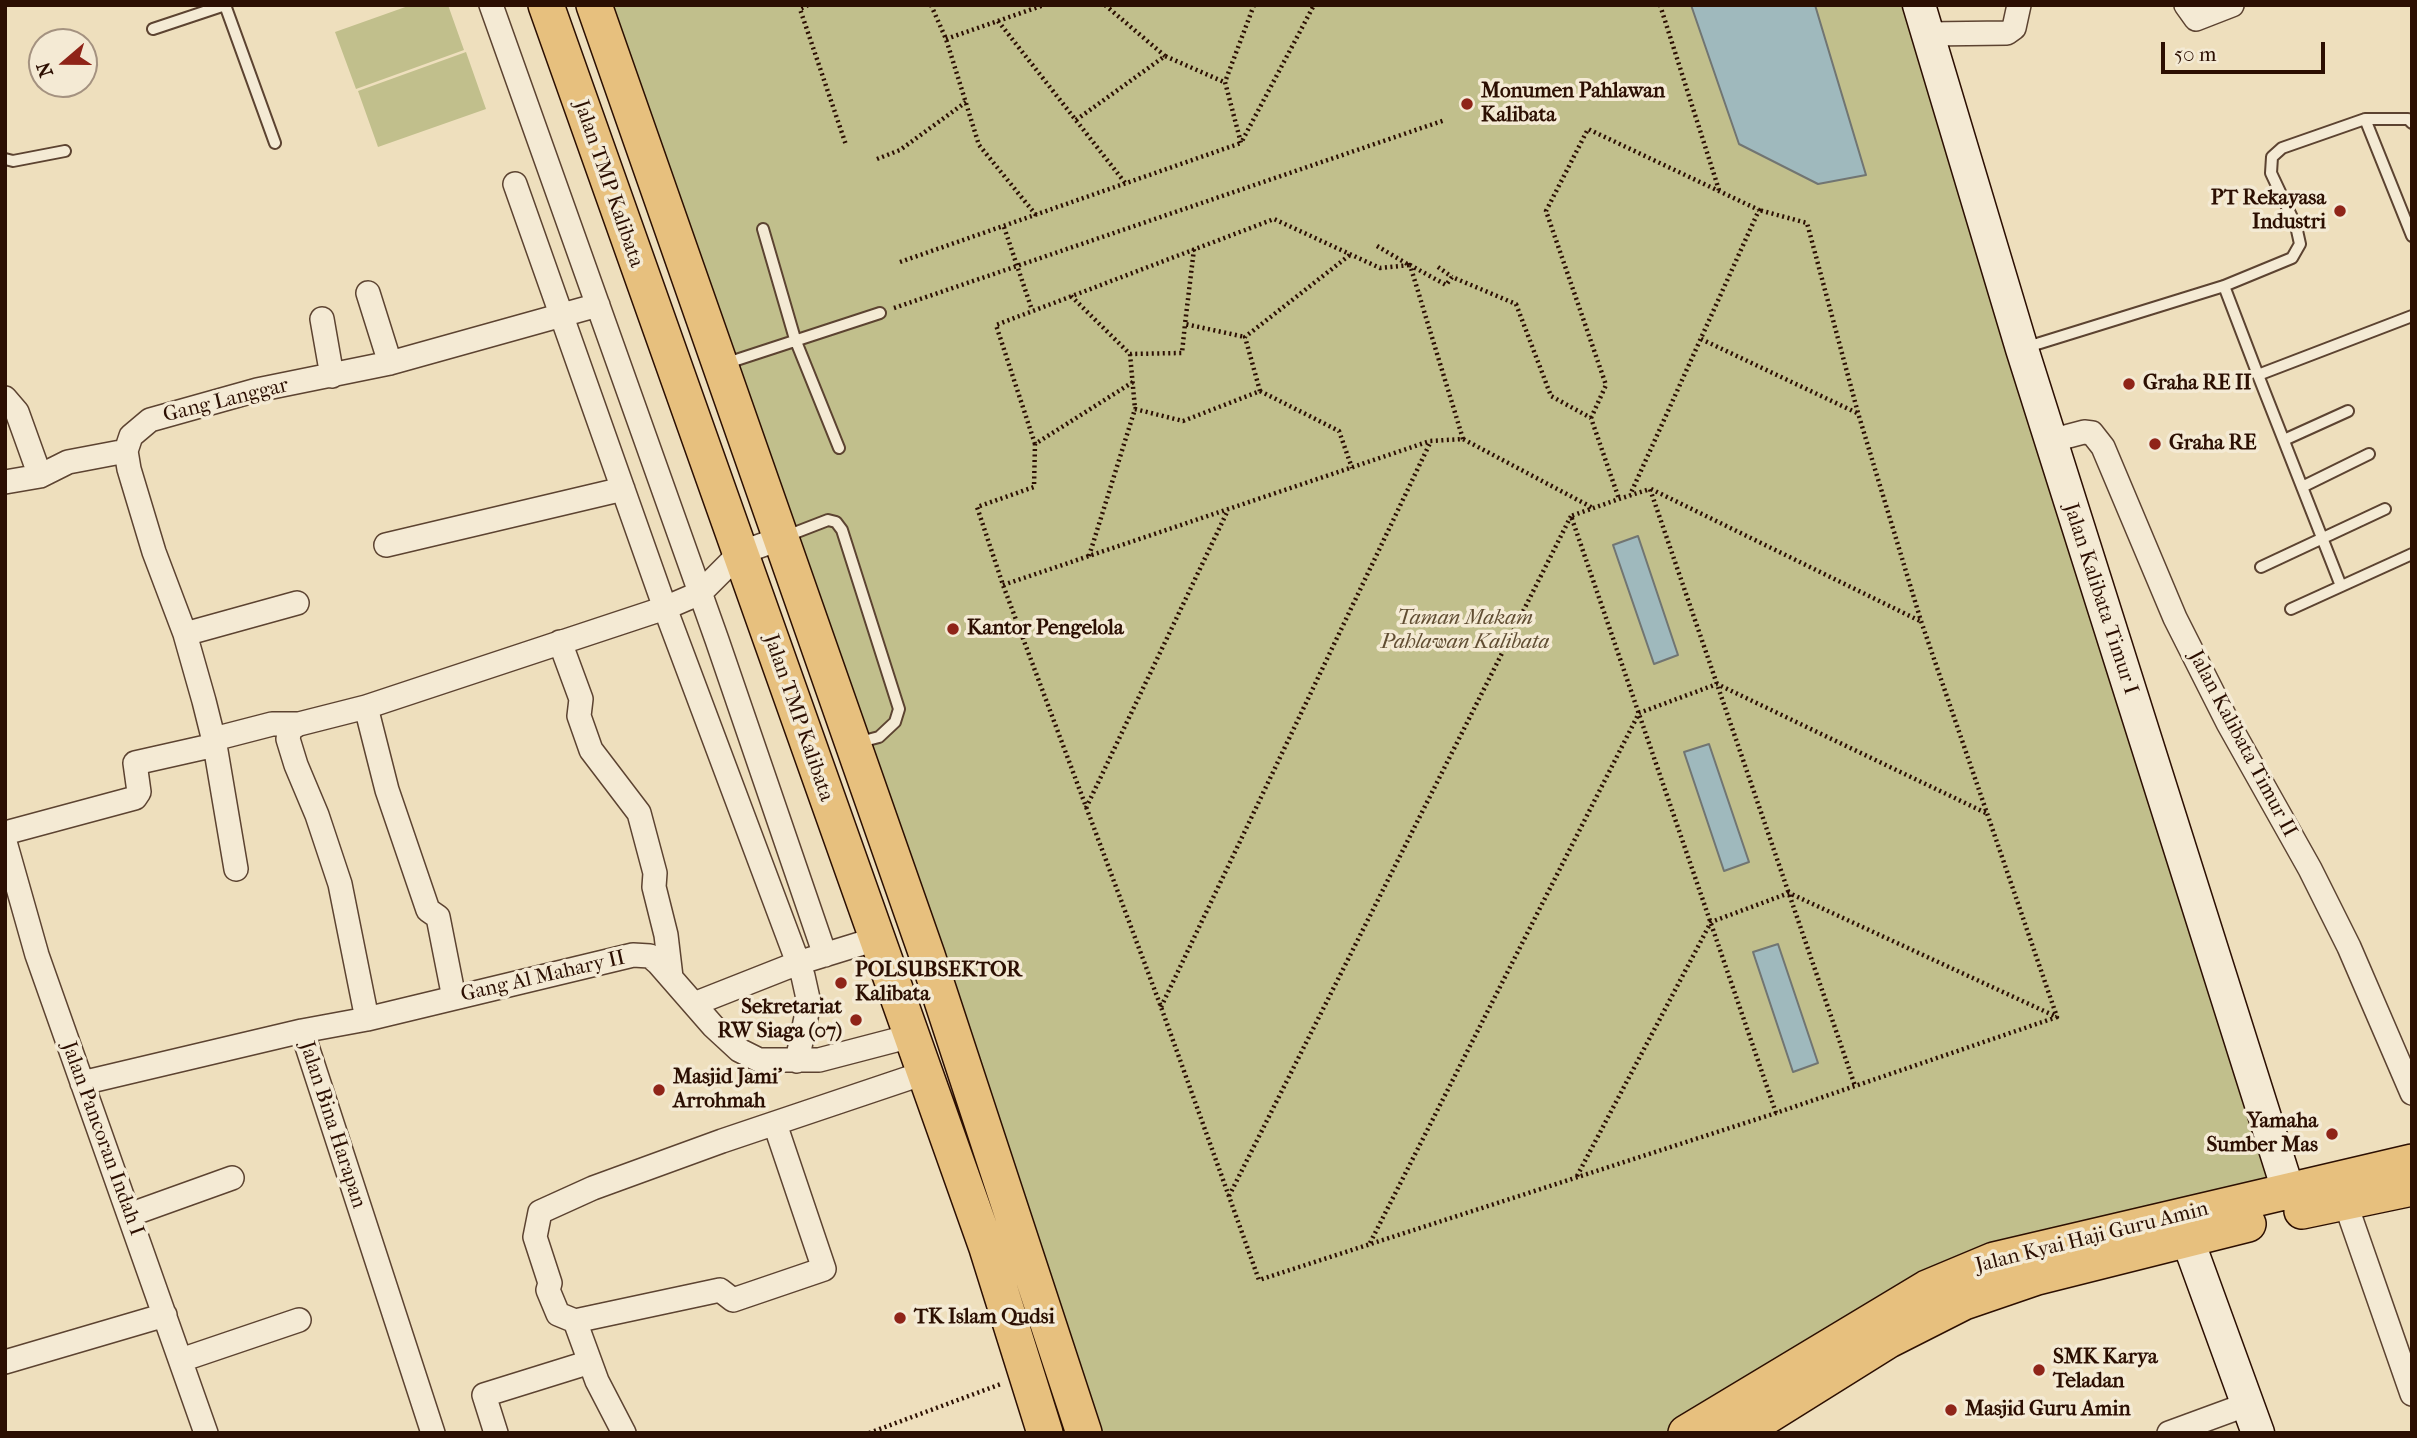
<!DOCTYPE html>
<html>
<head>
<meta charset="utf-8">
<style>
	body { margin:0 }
	#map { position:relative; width:2417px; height:1438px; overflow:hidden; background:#eedfbd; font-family:"IM FELL French Canon",serif }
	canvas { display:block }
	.frame { position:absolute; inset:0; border:7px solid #2c0f02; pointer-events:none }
	.north { position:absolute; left:28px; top:28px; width:70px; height:70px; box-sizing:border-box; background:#f4ead4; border:2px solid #a49280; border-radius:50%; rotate:250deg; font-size:19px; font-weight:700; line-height:28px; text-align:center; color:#2c0f02 }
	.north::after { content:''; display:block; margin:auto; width:24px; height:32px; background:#8f2418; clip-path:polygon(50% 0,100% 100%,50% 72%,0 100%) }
	.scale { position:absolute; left:2161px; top:42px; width:164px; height:32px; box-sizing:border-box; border:4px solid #2c0f02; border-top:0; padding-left:9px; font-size:21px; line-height:24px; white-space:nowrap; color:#2c0f02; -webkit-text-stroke:5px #f4ead4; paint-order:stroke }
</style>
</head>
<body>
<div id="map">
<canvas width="2417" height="1438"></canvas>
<div class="frame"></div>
<div class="north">N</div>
<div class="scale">50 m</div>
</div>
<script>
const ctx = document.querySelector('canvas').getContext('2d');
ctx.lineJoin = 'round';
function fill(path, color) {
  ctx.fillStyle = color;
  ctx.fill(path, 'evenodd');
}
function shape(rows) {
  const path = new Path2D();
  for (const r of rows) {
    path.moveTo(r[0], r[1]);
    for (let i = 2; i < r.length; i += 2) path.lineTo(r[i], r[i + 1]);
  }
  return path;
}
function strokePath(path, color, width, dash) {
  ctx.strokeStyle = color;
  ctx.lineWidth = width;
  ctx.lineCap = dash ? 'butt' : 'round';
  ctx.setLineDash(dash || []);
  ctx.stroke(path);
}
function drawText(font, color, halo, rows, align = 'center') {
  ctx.font = font + ' "IM FELL French Canon",serif';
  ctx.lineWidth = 7;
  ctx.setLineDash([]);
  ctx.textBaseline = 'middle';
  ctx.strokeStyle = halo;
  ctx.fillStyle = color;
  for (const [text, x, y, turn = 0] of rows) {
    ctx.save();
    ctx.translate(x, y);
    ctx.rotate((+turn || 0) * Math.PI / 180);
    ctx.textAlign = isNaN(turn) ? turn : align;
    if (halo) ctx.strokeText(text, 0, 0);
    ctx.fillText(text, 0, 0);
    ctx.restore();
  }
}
fill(shape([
	[411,5,448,5,464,50,356,89,335,32],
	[594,5,1918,5,2288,1190,1686,1433,1084,1433],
	[466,52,486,109,378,147,358,91]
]), '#c1bf8c');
const water = shape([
	[1691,5,1815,5,1866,175,1818,184,1739,144,1691,5],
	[1638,536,1678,655,1654,664,1613,545,1638,536],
	[1709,744,1749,862,1724,871,1684,752,1709,744],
	[1778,944,1818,1063,1793,1072,1753,952,1778,944]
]);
fill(water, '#9fb9bd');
strokePath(water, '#717572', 2);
const lane = shape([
	[225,5,275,143],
	[153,29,225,5],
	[2365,119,2408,119,2412,123],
	[5,159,13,161,65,151],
	[763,229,795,339,839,448],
	[2224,286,2258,375,2412,316],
	[2024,348,2224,286,2292,258,2300,244,2296,226,2271,173,2272,157,2282,148,2365,119,2412,236],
	[724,364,880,313],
	[2258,375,2341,586],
	[2284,440,2348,411],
	[2302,487,2369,454],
	[784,537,828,520,836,522,842,530,899,709,895,722,879,737,860,742],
	[2261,567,2385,509],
	[2291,609,2412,554]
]);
const street = shape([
	[491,5,717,640,825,955],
	[2186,5,2196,19,2232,5],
	[1928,34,2007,33,2014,28,2019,5],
	[515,184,665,608,803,976,809,1003,797,1061],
	[368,293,390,363],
	[322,319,332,376],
	[5,398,17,412,40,476],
	[2050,441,2084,432,2092,433,2103,447,2175,618,2228,723,2310,869,2349,947,2412,1093],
	[5,482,40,476,68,462,126,451],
	[386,545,623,489],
	[185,634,297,603],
	[560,642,581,699,579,716,591,750,639,813,655,873,654,887,666,935,671,977],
	[366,707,387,790,428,910,438,917,454,998],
	[214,739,272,724,299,724],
	[5,833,135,798,139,792,135,763,215,745],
	[5,842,37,955,206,1433],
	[236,869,215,745,204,701,185,634,154,552,129,469,126,451,131,436,150,420,257,390,390,363,598,305],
	[694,1004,798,963,876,939],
	[367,1019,340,884,317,815,296,765,288,739,290,729,299,724,366,707,665,608,700,593,740,553,782,538],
	[302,1031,433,1433],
	[82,1083,302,1031,367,1019,633,955,650,956,658,963,713,1026,739,1050,759,1060,819,1060,911,1036],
	[775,1124,824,1269,733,1300,720,1290,575,1321,558,1314,548,1290,550,1283,535,1237,540,1212,593,1188,722,1141,924,1073],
	[2345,1202,2412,1394],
	[129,1215,232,1178],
	[575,1321,597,1381,624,1433],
	[181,1360,299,1320],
	[5,1362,165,1315],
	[496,1433,484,1395,590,1362],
	[2169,1433,2248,1404]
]);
const secondary = shape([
	[1919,5,2022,349,2288,1190],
	[2187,1238,2258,1433]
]);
const primary = shape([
	[546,5,987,1248,1045,1433],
	[594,5,927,955,1084,1433],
	[2302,1211,2412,1188],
	[1686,1433,1927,1288,1994,1260,2412,1162],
	[1740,1433,1889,1340,1964,1302,2037,1277,2248,1224]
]);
strokePath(lane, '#5c4331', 14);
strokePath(street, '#5c4331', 26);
strokePath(secondary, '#2c0f02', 35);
strokePath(primary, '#2c0f02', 38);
strokePath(shape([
	[808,5,800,9,846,145],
	[931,5,946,39,979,145,1036,215],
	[1105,5,1165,56],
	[1254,5,1225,82,1241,143,1314,5],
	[1660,5,1719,190],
	[998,21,1126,184],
	[946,39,1044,5],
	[1076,120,1165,56,1224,82],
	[877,159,900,150,966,102],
	[1004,227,1032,310],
	[1377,246,1409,265],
	[1194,249,1185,324,1245,337],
	[900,262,1241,143],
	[1438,267,1452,277],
	[1071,296,1130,354,1182,353,1185,324],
	[894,308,1445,120],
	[1701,339,1857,413],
	[1130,354,1135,409],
	[1133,382,1035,444,1034,487,977,507,1003,585,1161,1007,1259,1280,1776,1113,2057,1017,1921,621,1858,413,1807,223,1759,210],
	[1260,391,1339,431,1352,468],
	[1591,418,1606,385,1546,211,1588,129,1759,210,1630,495],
	[1463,439,1410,265,1446,285,1452,277,1516,304,1551,396,1591,418,1619,499],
	[1035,444,996,325,1274,219,1380,268,1410,265],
	[1651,489,1920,621],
	[1089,556,1135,409,1183,421,1260,391,1245,337,1351,254],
	[1003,585,1430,441,1463,439,1593,508],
	[1086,808,1228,510],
	[1161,1007,1430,443],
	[1776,1113,1571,516,1619,499,1650,489,1855,1086],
	[1577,1176,1711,922,1789,893,2057,1017],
	[1229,1196,1571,516],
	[1370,1243,1639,713,1717,684,1988,814],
	[869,1433,1001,1384]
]), '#2c0f02', 4.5, [2, 3.5]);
strokePath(lane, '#f4ead4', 10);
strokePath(street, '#f4ead4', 23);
strokePath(secondary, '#f4ead4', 32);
strokePath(primary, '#e7c07e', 35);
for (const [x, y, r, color] of [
	[1467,104,7,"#8f2418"],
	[2340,211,7,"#8f2418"],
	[2129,384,7,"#8f2418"],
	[2155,444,7,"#8f2418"],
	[953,629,7,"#8f2418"],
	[841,983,7,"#8f2418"],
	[856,1020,7,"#8f2418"],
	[659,1090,7,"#8f2418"],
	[2332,1134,7,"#8f2418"],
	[900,1318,7,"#8f2418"],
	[2039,1370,7,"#8f2418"],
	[1951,1410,7,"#8f2418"]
]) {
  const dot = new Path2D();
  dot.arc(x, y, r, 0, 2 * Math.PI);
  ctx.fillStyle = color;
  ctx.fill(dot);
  strokePath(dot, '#f4ead4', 2.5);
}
drawText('bold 21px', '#2c0f02', '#f4ead4', [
	["Monumen Pahlawan",1481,92],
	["Kalibata",1481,116],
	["PT Rekayasa",2326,199,"right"],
	["Industri",2326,223,"right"],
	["Graha RE II",2143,384],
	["Graha RE",2169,444],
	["Kantor Pengelola",967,629],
	["POLSUBSEKTOR",855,971],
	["Kalibata",855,995],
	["Sekretariat",842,1008,"right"],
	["RW Siaga (07)",842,1032,"right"],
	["Masjid Jami'",673,1078],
	["Arrohmah",673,1102],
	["Yamaha",2318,1122,"right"],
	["Sumber Mas",2318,1146,"right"],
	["TK Islam Qudsi",914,1318],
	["SMK Karya",2053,1358],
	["Teladan",2053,1382],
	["Masjid Guru Amin",1965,1410]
], 'left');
drawText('21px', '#2c0f02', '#f4ead4', [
	["Jalan TMP Kalibata",608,184,71],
	["Gang Langgar",226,401,-14],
	["Jalan Kalibata Timur I",2100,599,72],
	["Jalan TMP Kalibata",798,718,71],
	["Jalan Kalibata Timur II",2242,744,62],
	["Gang Al Mahary II",543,977,-13],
	["Jalan Bina Harapan",332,1125,72],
	["Jalan Pancoran Indah I",102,1139,70],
	["Jalan Kyai Haji Guru Amin",2092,1238,-14]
]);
drawText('italic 21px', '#604d32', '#f4ead4', [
	["Taman Makam",1465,619],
	["Pahlawan Kalibata",1465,643]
]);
</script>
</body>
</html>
